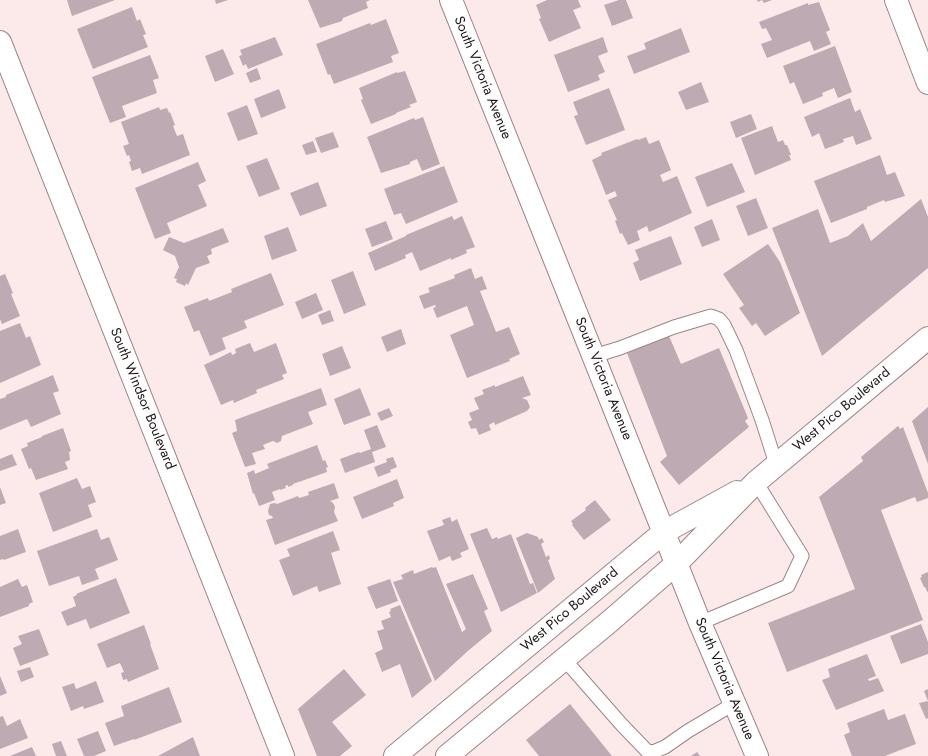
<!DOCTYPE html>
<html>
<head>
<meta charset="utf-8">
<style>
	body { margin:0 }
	canvas { display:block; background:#fceaea }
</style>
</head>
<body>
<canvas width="928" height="756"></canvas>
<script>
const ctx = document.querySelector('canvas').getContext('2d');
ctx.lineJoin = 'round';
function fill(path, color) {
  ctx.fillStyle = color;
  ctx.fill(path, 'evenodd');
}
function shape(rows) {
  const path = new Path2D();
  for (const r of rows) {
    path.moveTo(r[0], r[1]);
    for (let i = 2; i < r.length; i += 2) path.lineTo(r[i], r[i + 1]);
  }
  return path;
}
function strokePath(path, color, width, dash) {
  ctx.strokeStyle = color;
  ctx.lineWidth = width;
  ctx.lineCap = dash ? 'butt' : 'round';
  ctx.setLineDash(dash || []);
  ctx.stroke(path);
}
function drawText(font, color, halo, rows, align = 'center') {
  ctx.font = font + ' Jost,sans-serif';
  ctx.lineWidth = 3;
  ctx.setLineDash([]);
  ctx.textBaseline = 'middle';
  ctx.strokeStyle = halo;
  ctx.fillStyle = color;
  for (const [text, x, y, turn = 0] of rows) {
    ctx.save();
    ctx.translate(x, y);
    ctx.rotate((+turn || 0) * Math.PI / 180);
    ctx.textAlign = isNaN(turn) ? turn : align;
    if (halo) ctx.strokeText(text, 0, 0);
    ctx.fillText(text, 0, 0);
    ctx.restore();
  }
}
fill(shape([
	[67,0,115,0,72,16],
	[215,0,228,0,216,4],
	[308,0,370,0,366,2,368,8,343,18,342,21,339,22,320,28],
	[547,0,578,0,581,7,573,10,581,28,549,42,539,19,541,18,536,5],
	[619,0,626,0,633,18,612,26,604,5],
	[757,0,772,0,764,3,762,0,758,2],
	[819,2,830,30,826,32,831,44,814,51,810,41,767,58,761,44,772,40,766,28,762,29,759,22,808,3,808,5],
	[132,7,137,21,140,19,146,34,143,35,148,47,93,69,77,29],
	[386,19,399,53,391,56,393,62,334,84,330,74,328,75,316,44,370,23,371,25],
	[681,28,690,52,634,74,627,56,646,49,644,43],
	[275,37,283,55,248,69,246,64,243,66,239,56,242,55,240,50],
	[603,37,608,52,598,56,605,72,598,75,600,80,568,92,554,55],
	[835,46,852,92,838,98,834,88,822,93,823,96,803,104,794,82,790,84,783,66],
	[223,49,234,74,215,82,205,56],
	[150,55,159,78,153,80,157,93,122,106,126,117,110,123,92,77],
	[257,68,261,79,250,83,246,73],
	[405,71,417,102,409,105,411,107,396,113,396,114,371,124,361,100,363,99,359,88,397,72,397,73],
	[701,82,709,102,686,110,678,92],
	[609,88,625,130,586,145,574,116,578,115,573,102],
	[279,89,286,108,261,118,254,99],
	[850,98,855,112,860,109,872,139,856,145,853,136,843,139,844,142,825,149,819,133,812,137,804,117],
	[247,105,258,134,238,141,227,113],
	[159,107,160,110,167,108,169,113,170,112,175,125,173,126,177,136,183,134,190,155,142,174,140,168,132,171,129,162,131,161,129,155,127,156,123,146,129,144,121,122],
	[751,114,757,129,736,138,730,122],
	[423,117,440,164,422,171,417,159,410,162,410,164,381,173,367,137,414,118,415,120],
	[772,126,778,142,783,140,785,145,787,145,791,155,789,155,791,160,755,175,741,138],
	[333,132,339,147,321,153,315,138],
	[646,137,649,144,659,140,671,170,660,175,663,182,677,176,692,213,649,232,647,226,637,231,640,240,628,245,622,233,620,234,615,221,617,220,608,200,617,196,615,191,606,195,592,160,602,155,601,153,637,139,638,140],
	[313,141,317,152,306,155,302,145],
	[880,155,887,175,895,172,905,196,885,202,884,200,867,207,867,209,831,223,814,181],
	[267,158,280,189,259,197,246,166],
	[198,162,206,181,198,185,207,206,167,223,171,233,155,239,135,188],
	[732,163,745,192,707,207,695,177],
	[444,166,458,202,406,224,401,213,394,215,384,189],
	[318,182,327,206,300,216,290,193],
	[756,198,768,228,748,236,736,206],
	[921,199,928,217,928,268,822,356,772,228,818,209,830,243,848,236,863,223,871,241],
	[452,216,454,220,462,216,475,247,466,250,467,253,451,260,451,258,420,271,412,252,405,255,406,258,375,271,368,253,406,236,406,235],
	[712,219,720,240,702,247,694,227],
	[386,221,393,239,372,247,365,229],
	[288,227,297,251,272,260,264,236],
	[223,228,229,242,211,249,212,254,207,256,210,263,196,268,188,285,186,283,185,286,176,282,177,279,174,278,179,267,175,256,163,250,169,237,184,243],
	[671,236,682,264,640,281,633,263,639,260,635,250],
	[768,244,780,262,800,313,765,336,756,323,752,326,739,308,744,305,723,274],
	[471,268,475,279,482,276,487,289,480,291,496,332,509,327,520,354,509,359,510,361,467,378,450,335,474,325,467,306,437,318,433,308,436,307,435,305,424,309,419,296,430,292,428,288,455,278,454,275],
	[353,271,366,305,344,314,331,280],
	[271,273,284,305,244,321,247,328,222,338,226,349,210,356,199,330,194,332,184,307,208,298,209,301,232,292,231,289],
	[5,274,13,293,11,294,20,316,2,324,0,319,0,276],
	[316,293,323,310,302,319,295,302],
	[330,310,334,321,322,325,318,315],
	[20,323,26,338,30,336,41,365,0,383,0,331],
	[401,329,406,344,387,352,381,337],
	[669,336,681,364,719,348,748,418,745,421,749,427,679,485,660,462,667,456,627,353],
	[250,343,254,352,276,343,287,373,282,375,284,379,256,390,257,393,234,403,233,400,221,405,204,365,231,352,232,355,236,353,235,349],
	[342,346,351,368,330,376,322,354],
	[53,375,59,391,53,393,61,414,31,427,27,419,0,430,0,399,6,397,6,395],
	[523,376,531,395,522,398,527,400,530,407,527,411,495,425,494,422,489,425,491,430,479,435,476,428,471,429,468,422,472,420,469,413,479,409,474,398,484,394,482,390,495,385,495,387],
	[321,388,327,405,308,412,313,424,282,436,281,441,277,443,273,441,263,445,265,449,252,453,256,464,245,467,232,433,237,431,235,420],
	[360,388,371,415,344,425,334,399],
	[928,407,928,464,912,421],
	[389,408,393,416,381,421,377,413],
	[377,425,386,447,372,452,375,462,345,473,340,459,359,452,360,453,371,449,364,430],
	[898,426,900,429,903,427,928,493,928,498,917,502,915,497,881,510,923,620,787,672,768,623,855,589,819,497,863,461,861,457],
	[63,428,71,451,69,452,70,460,65,462,68,469,36,480,31,468,29,469,21,449,28,446,27,443,42,437,42,436],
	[317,445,323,461,325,460,328,467,326,468,327,472,293,484,293,485,288,487,288,485,285,486,286,488,280,490,280,489,272,492,275,500,259,506,254,493,253,494,247,473,254,470,255,474,269,468,267,464,272,462],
	[12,454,17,465,0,471,0,459],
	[393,457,397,467,390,470,391,472,378,477,374,467,387,462,386,459],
	[77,478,82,489,90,486,96,502,88,505,92,517,53,532,39,493],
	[397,479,404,498,393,503,394,506,362,519,353,497],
	[334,483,339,498,330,501,333,503,335,507,334,512,338,521,275,545,266,520,273,518,272,516,269,515,268,511,270,504,275,503,277,504,298,496,299,498,309,495,308,492],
	[0,487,6,503,0,505],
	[595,500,611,520,584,540,572,525,573,524,571,521,586,510,585,508],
	[450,517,452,522,457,519,469,549,460,553,462,557,452,561,450,556,439,561,427,531,444,525,442,520],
	[487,528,492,539,497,537,498,539,511,534,530,584,533,583,537,593,501,612,470,534],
	[18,529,26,552,4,560,3,559,0,560,0,536],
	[97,529,101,540,109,537,118,560,95,569,99,579,82,585,79,576,49,586,37,551],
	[333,531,340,550,331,553,341,584,319,592,317,586,293,596,279,560,290,556,287,549],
	[527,533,538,537,539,540,542,538,544,542,541,544,546,557,549,555,550,559,548,560,555,579,538,593,516,538],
	[432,567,433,568,436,567,462,632,466,629,446,584,473,574,488,609,484,611,492,631,469,650,435,681,393,582,403,579,401,575,413,570,414,574],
	[928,572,928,593,925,587,924,587,920,578,922,577,921,575],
	[116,578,130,613,90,629,86,619,67,626,61,612,76,606,73,597,77,595,76,594],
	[18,579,22,587,27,585,33,602,29,604,29,606,0,617,0,587],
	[390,579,398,601,376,609,367,587],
	[400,605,432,681,412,698,400,664,382,672,375,653,383,649,377,631,384,629,381,621,391,617,389,612,391,611,390,609],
	[921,624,928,642,928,654,901,664,890,636],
	[144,625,151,644,150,644,159,669,128,682,127,679,123,680,121,673,124,672,120,663,107,668,97,644],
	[39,629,49,655,20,666,13,648,22,644,18,636],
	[867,654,876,676,868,679,869,681,878,678,884,691,836,710,822,680,830,677,828,669],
	[30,667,34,677,21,682,17,671],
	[344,669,366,695,332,722,352,746,340,756,317,756,298,709],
	[0,676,7,693,0,696],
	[96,681,104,702,84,709,83,706,71,711,62,687,74,683,76,689],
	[169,687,182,722,134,740,134,739,114,746,105,723,124,716,121,706],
	[928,689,928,718,926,719,919,703,928,701,924,691],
	[570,704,612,756,539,756,526,740],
	[884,709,888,720,905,714,916,744,885,756,852,756,844,735,850,732,847,723],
	[3,716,7,726,20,719,28,738,0,749,0,717],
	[98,731,106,751,94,756,84,756,77,739],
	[193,737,200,756,158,756],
	[61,741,67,756,56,756,52,744],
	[32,747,36,756,10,756],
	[697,752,700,756,691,756]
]), '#bdaab3');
const lane = shape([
	[594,356,620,348,674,327,711,316,719,319,724,325,736,350,762,420,776,464],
	[700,623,788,586,802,556,756,482],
	[564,659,622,725,647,751,653,752,665,747,688,731,735,703]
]);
const street = shape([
	[451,0,700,623,757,756],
	[0,42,283,756]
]);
const secondary = shape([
	[395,756,664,532,737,492],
	[447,756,609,622,677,563,756,482,928,338]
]);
const primary = shape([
	[896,0,928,83]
]);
strokePath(lane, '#9c8787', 15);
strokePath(street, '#9c8787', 24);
strokePath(secondary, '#9c8787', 24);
strokePath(primary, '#9c8787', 24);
strokePath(lane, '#fff', 13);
strokePath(street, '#fff', 22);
strokePath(secondary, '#fff', 22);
strokePath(primary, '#fff', 22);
drawText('14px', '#1e1616', '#fff', [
	["South Victoria Avenue",482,78,68],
	["South Victoria Avenue",603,379,68],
	["South Windsor Boulevard",142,399,68],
	["West Pico Boulevard",842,410,-40],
	["West Pico Boulevard",570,610,-40],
	["South Victoria Avenue",724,679,67]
]);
</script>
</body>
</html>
